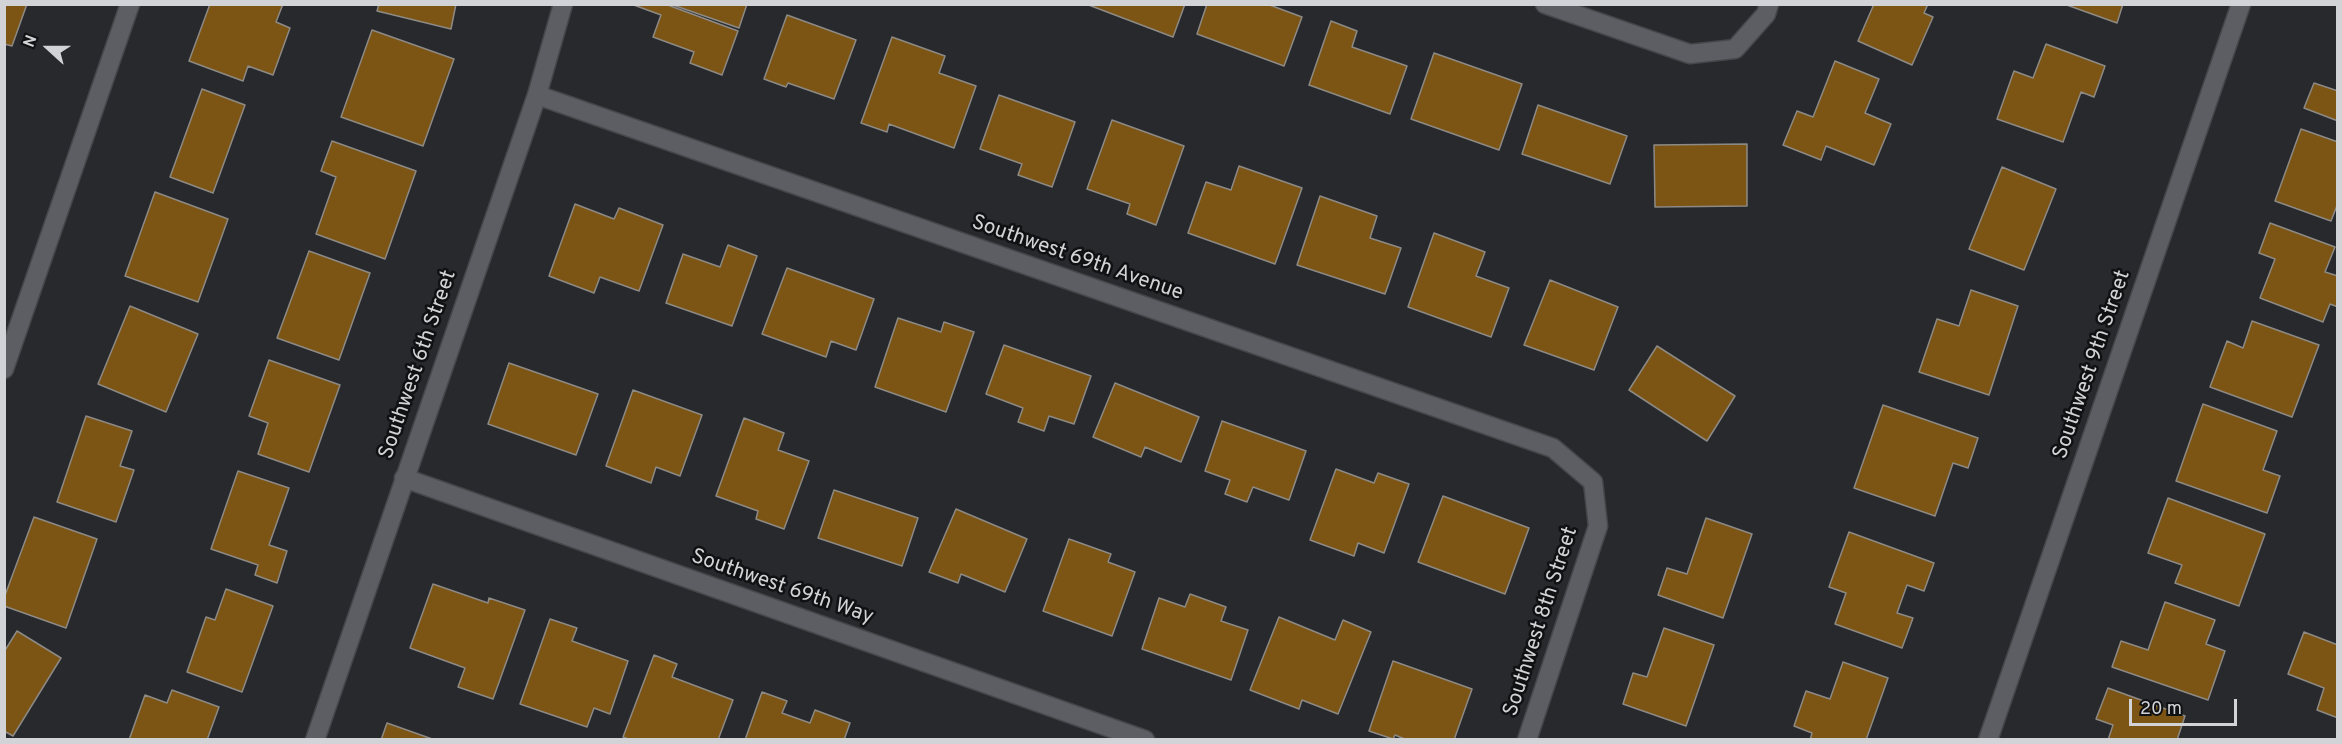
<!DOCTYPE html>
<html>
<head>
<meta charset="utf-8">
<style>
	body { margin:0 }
	#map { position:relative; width:2342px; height:744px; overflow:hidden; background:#27292d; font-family:Overpass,sans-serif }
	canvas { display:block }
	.frame { position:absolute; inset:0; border:6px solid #d2d3d6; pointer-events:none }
	.north { position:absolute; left:18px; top:18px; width:60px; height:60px; -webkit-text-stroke:4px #101113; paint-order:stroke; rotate:291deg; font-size:16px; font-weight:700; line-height:24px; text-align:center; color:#d2d3d6 }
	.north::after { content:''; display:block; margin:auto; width:21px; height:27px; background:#d2d3d6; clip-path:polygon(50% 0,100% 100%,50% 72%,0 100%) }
	.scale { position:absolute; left:2129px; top:699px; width:108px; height:27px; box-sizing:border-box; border:3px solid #d2d3d6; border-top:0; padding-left:8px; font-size:18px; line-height:21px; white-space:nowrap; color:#d2d3d6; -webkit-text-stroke:4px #101113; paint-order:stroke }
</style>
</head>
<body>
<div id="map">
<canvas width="2342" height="744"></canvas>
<div class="frame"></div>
<div class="north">N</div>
<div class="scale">20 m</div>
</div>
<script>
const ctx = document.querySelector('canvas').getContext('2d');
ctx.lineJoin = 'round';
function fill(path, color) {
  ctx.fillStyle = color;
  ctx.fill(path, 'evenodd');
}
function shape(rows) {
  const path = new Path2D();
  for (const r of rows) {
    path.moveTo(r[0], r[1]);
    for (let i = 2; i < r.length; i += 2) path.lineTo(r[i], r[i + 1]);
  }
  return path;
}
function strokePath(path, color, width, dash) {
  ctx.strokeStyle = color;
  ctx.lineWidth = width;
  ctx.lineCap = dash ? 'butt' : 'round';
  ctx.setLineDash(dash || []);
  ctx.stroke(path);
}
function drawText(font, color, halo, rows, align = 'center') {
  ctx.font = font + ' Overpass,sans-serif';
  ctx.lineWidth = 5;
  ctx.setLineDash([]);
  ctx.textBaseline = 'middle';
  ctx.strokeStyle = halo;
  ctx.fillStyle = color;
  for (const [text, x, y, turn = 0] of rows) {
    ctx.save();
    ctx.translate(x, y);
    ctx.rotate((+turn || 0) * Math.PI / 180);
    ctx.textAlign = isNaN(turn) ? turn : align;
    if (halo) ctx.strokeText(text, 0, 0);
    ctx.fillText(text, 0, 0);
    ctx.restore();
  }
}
const building = shape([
	[4,4,27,4,12,46,4,44,4,4],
	[210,4,283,4,276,22,290,28,273,75,248,66,243,81,189,61,210,4],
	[379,4,456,4,451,29,377,11,379,4],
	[631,4,665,4,738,31,722,75,690,63,694,52,653,37,661,15,631,4],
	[670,4,747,4,739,28,670,4],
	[1086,4,1185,4,1173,37,1086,4],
	[1207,4,1267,4,1302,17,1284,66,1197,34,1207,4],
	[1874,4,1928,4,1924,13,1933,17,1912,65,1858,41,1874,4],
	[2064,4,2123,4,2117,23,2064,4],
	[787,15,856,40,834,99,788,83,786,87,764,79,787,15],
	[1331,21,1357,31,1352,47,1407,66,1390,114,1309,85,1331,21],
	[372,30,454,59,423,146,341,117,372,30],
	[892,37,945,56,939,73,976,86,954,148,889,124,887,132,861,123,892,37],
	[2046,44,2105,66,2094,97,2081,92,2063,142,1997,119,2014,71,2033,78,2046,44],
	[1434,53,1522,84,1499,150,1411,119,1434,53],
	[1835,61,1879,79,1865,113,1891,124,1874,165,1826,146,1821,160,1783,145,1797,111,1813,117,1835,61],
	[2314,83,2338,91,2338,121,2304,108,2314,83],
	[202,89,245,105,213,193,170,177,202,89],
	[999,95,1075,122,1052,187,1018,175,1022,164,980,149,999,95],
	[1538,105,1627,136,1610,184,1522,154,1538,105],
	[1112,120,1184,146,1156,225,1127,214,1130,204,1087,189,1112,120],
	[2301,129,2338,142,2338,203,2331,221,2275,201,2301,129],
	[332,141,416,171,385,259,316,234,336,177,321,171,332,141],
	[1747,144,1747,206,1655,207,1654,145,1747,144],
	[1239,166,1302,188,1275,264,1188,233,1206,182,1231,190,1239,166],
	[2002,167,2056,189,2024,270,1969,249,2002,167],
	[155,192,228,219,198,302,125,276,155,192],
	[1320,196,1377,216,1370,238,1401,248,1385,294,1297,265,1320,196],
	[575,204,614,219,619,208,663,225,639,291,600,277,594,293,549,276,575,204],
	[2270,223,2335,247,2325,272,2338,276,2338,307,2330,304,2323,322,2260,298,2275,259,2259,253,2270,223],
	[1434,233,1485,252,1476,276,1509,288,1491,337,1408,307,1434,233],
	[728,245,757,256,732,326,666,303,683,254,720,267,728,245],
	[309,251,370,273,339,360,277,338,309,251],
	[787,268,874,299,856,350,831,341,826,357,762,334,787,268],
	[1550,280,1618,307,1594,370,1524,345,1550,280],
	[1971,290,2018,306,1989,395,1919,372,1937,319,1959,326,1971,290],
	[130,306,198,334,166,412,98,384,130,306],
	[898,318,941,332,944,322,974,332,946,412,875,387,898,318],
	[2252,321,2319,345,2292,417,2210,387,2227,341,2243,348,2252,321],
	[1004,345,1091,376,1074,424,1049,416,1044,431,1018,422,1023,408,986,394,1004,345],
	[1657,346,1735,396,1707,441,1629,390,1657,346],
	[269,360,340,385,309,472,258,454,268,423,249,416,269,360],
	[509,363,598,394,576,455,488,424,509,363],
	[1115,383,1199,417,1181,462,1145,447,1141,457,1093,437,1115,383],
	[633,390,702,415,680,476,656,467,651,483,606,466,633,390],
	[2203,404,2277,431,2263,470,2280,476,2267,513,2176,481,2203,404],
	[1883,405,1978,438,1968,468,1953,463,1935,516,1854,488,1883,405],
	[86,416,132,431,120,466,134,470,116,522,57,502,86,416],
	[744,418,784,433,778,450,809,461,784,529,756,519,758,511,716,496,744,418],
	[1222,421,1306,451,1289,500,1253,487,1247,502,1225,494,1230,480,1205,471,1222,421],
	[1336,469,1374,483,1378,473,1409,484,1384,553,1358,543,1354,556,1310,540,1336,469],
	[238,471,289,488,269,545,287,551,277,583,255,575,258,565,211,549,238,471],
	[834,490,918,518,902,566,818,538,834,490],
	[1443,496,1529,528,1505,594,1418,562,1443,496],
	[2168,498,2265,534,2239,606,2175,583,2182,565,2148,553,2168,498],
	[956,509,1027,539,1005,592,961,574,958,583,929,572,956,509],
	[34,517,97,539,66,628,4,606,4,598,34,517],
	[1706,518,1752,534,1723,618,1658,595,1667,568,1687,574,1706,518],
	[1849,532,1934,563,1924,591,1907,585,1897,613,1913,618,1902,648,1835,624,1846,593,1829,587,1849,532],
	[1069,539,1111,554,1108,562,1135,572,1112,636,1043,611,1069,539],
	[433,584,488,603,489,598,525,610,493,699,458,687,465,668,410,648,433,584],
	[226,589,273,606,242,692,187,672,206,617,215,620,226,589],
	[1190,594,1226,607,1221,621,1248,630,1231,680,1142,649,1159,598,1185,607,1190,594],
	[2165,602,2215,620,2206,644,2225,651,2208,700,2112,667,2121,641,2148,650,2165,602],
	[1279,617,1335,640,1343,620,1371,632,1338,714,1302,700,1299,709,1250,690,1279,617],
	[550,619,577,628,572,641,628,661,610,714,594,708,587,727,520,704,550,619],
	[1664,628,1714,645,1686,726,1623,704,1633,673,1647,677,1664,628],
	[17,631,61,658,13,736,4,731,4,652,17,631],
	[2304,632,2338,645,2338,718,2317,710,2324,688,2288,674,2304,632],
	[654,655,677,664,672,677,733,700,718,740,631,740,623,737,654,655],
	[1393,661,1472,689,1454,740,1407,740,1395,735,1393,739,1369,731,1393,661],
	[1843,662,1888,678,1866,740,1810,740,1812,733,1794,726,1806,691,1830,699,1843,662],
	[2108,688,2185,716,2177,740,2108,740,2113,725,2096,719,2108,688],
	[172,690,219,707,207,740,129,740,145,695,167,703,172,690],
	[762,692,787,701,782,713,810,723,815,710,850,723,844,740,745,740,762,692],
	[387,723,435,740,381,740,387,723]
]);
fill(building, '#7c5413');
strokePath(building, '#8d8a85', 1.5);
const street = shape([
	[1545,4,1690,54,1735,49,1766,14,1769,4],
	[537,95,1553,448,1593,482,1598,526,1527,740],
	[4,369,130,4],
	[404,478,1145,740],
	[315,740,537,95,563,4],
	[1988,740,2241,4]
]);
strokePath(street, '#46474b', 21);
strokePath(street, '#5c5e63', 18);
drawText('21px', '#d2d3d6', '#101113', [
	["Southwest 69th Avenue",1077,259,19],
	["Southwest 6th Street",419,365,-71],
	["Southwest 9th Street",2093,365,-71],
	["Southwest 69th Way",782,588,19],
	["Southwest 8th Street",1542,622,-72]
]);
</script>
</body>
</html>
